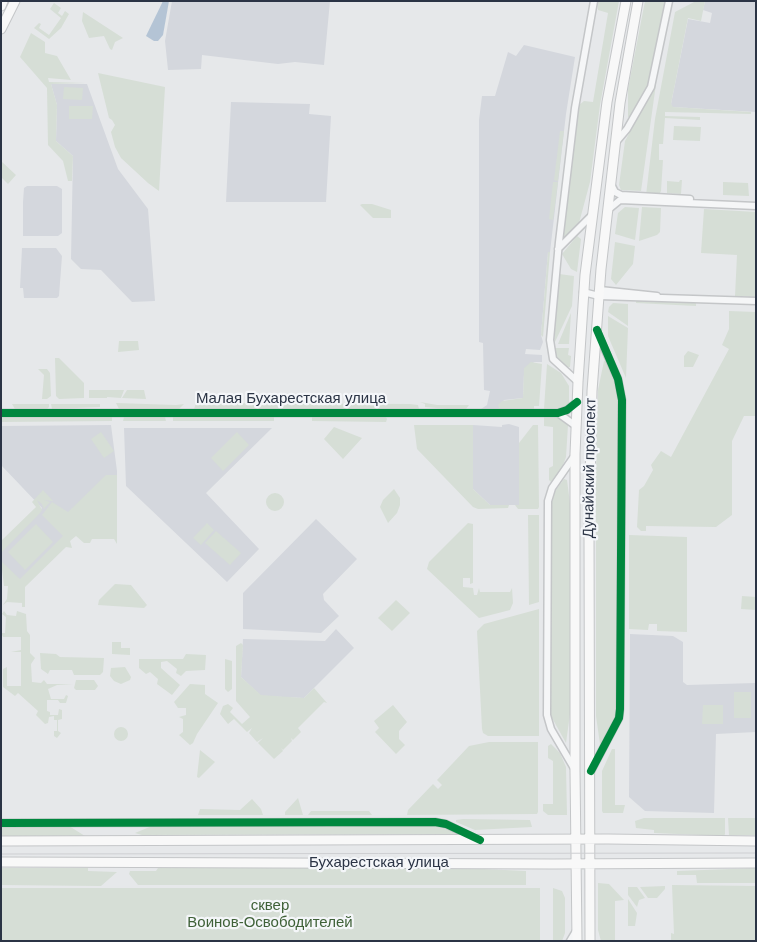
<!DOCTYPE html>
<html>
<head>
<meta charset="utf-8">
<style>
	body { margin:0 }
	#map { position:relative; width:757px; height:942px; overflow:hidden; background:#e6e8ea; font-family:Helvetica,sans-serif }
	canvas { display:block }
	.frame { position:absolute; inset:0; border:2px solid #2b3445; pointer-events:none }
</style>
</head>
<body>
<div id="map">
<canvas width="757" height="942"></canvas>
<div class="frame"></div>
</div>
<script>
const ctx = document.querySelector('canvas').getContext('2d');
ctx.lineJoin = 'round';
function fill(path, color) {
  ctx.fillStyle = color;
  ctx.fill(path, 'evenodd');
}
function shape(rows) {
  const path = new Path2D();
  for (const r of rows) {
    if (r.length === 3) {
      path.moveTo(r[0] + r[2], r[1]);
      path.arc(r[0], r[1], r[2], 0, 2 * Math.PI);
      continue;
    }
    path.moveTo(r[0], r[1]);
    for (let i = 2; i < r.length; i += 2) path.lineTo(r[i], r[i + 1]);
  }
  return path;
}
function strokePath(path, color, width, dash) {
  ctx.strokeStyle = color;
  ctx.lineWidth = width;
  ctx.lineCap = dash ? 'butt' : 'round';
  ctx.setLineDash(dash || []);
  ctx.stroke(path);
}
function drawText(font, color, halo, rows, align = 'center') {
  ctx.font = font + ' Helvetica,sans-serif';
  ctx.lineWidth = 4.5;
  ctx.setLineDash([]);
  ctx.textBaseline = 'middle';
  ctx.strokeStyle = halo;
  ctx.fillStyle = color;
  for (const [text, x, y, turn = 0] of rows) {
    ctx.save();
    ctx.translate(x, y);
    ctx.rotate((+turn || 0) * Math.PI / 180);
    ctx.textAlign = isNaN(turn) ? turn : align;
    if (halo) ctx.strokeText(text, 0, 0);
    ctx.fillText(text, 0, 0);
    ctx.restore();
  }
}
fill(shape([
	[172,1,330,1,324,65,295,62,278,64,202,55,201,69,168,70,165,41],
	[705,1,756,1,756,112,672,107,671,104,688,19,710,23,712,13,703,10],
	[524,45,575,57,566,114,550,252,548,252,541,335,543,342,540,350,526,349,525,354,542,355,542,362,534,362,524,375,523,398,504,400,499,407,502,409,481,409,487,405,490,391,484,390,483,343,479,342,479,120,482,96,495,96,508,52,516,56],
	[51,84,87,84,118,169,148,209,155,301,132,302,101,270,81,269,71,259,73,156,56,141,57,105],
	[231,102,310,104,309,114,331,116,326,202,226,202],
	[27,186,57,186,62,189,62,233,58,236,23,236,23,202,24,188],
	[22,248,56,248,62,256,59,296,57,298,24,298,23,288,20,288],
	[509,424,519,427,519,505,490,505,473,489,473,425,502,427,502,425],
	[111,425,117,471,117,490,80,528,20,582,1,563,1,548,42,508,1,465,1,426],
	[124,428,272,428,206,493,259,549,227,582,126,486],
	[316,519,357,559,323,594,324,600,339,616,321,633,243,629,243,593],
	[336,629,354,648,304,698,261,696,241,677,243,639,325,641],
	[630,634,673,636,683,642,683,682,687,685,755,683,756,732,716,734,714,813,645,811,629,797]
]), '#d4d7dd');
fill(shape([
	[597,1,619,1,600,105,590,182,579,223,564,238,564,221,579,105,584,101,593,102,608,13,598,10],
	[645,1,666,1,650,84,631,117,628,117,628,89],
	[696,1,705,1,701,21,688,18,671,104,673,107,751,112,751,114,665,112,665,116,700,117,700,120,665,118,663,144,659,144,659,160,663,160,661,191,659,195,646,195,655,119,675,12],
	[54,3,61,8,58,13,62,16,65,11,69,14,61,28,49,39,34,28,39,23,41,24,39,28,49,35,61,18,50,9],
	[83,12,123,38,115,42,112,50,110,49,104,36,89,38,82,21],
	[31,33,45,42,45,53,57,56,71,80,48,78,49,82,86,83,51,84,57,105,56,141,73,156,72,181,68,181,63,161,48,145,47,88,20,57],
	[98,73,165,87,159,191,148,183,121,158,115,147,111,132,115,125,112,120,109,118],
	[656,84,641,191,621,190,619,185,625,141],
	[64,87,83,88,82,100,63,99],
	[69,106,93,106,92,119,69,119],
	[674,126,701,127,700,141,673,140],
	[560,131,564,131,558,181,554,180],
	[1,161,16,175,8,184,1,177],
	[680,180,682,180,681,194,667,193,667,181,679,182],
	[553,182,558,182,553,220,549,219],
	[723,182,748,183,749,196,723,195],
	[362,204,372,204,391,210,391,218,373,218,360,205],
	[625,207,639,208,635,240,615,234,618,213],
	[642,207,661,208,660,232,657,235,639,241],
	[704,209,756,212,756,297,735,296,737,255,701,253],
	[577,236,581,239,577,272,571,269,562,254],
	[615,242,635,246,633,264,616,285,611,279],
	[548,252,550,252,543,337,541,335],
	[559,274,574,276,572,306,554,344],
	[636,300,696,303,696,306,636,303],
	[613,303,628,304,628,326,608,312,609,307],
	[729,311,756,312,756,416,744,416,732,441,732,515,716,527,646,526,646,531,641,531,637,527,639,490,644,486,653,470,651,465,661,451,671,457,729,349,722,345,729,329],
	[571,313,569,344,558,344],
	[608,316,628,328,626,378,608,336],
	[119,341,138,341,139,350,118,352],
	[553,348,569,348,568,355,571,356,570,367,566,367,557,359],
	[688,351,699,355,693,367,684,367,684,356],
	[55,358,59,358,84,383,84,398,59,399,56,396],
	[604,361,606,361,615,382,619,401,617,714,602,743,600,744,596,716,596,473,598,390],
	[531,362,542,364,539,406,534,406,534,409,500,409,498,405,502,401,523,398,524,368],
	[547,364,561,373,569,386,569,403,562,409,544,409],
	[38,369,47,369,50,373,51,396,47,399,42,399,44,375],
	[89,390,124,390,121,398,107,397,107,398,89,398],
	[127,390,144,390,146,399,122,398],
	[420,402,437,405,469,405,466,409,448,409,425,407,425,404],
	[116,403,176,405,184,404,179,409,119,409],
	[196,403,410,404,418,405,419,409,194,409],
	[12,404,49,404,49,407,47,409,15,409],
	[51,404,100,404,100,407,52,409],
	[1,417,112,417,112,421,1,422],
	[124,417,165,417,166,421,123,421],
	[173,417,274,417,274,421,173,421],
	[312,417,386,417,387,419,386,422,312,421],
	[544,417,559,417,568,425,566,457,562,468,551,482,549,480,549,468,553,466,553,427,544,426],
	[414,425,473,425,473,489,490,505,509,505,508,508,478,509,473,507,417,449],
	[533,425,538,425,539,507,538,509,518,509,515,505,519,505,519,443],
	[334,427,362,438,343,459,324,439],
	[101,432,114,451,104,458,91,439],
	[237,432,249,445,223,471,211,458],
	[106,475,117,475,117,544,114,539,92,539,90,543,84,543,76,536,70,541,72,548,66,547,25,587,25,607,22,607,22,603,7,602,3,605,7,599,8,586,4,586,1,561,20,579,63,536,42,515,52,502,68,512],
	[564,479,567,480,570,503,570,714,566,743,551,716,552,500,555,491],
	[394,489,400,498,400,505,397,513,388,523,380,507,383,500],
	[43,490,53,501,44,500,50,502,44,509,42,504,37,500,42,510,40,513,1,553,1,541,36,507,32,502],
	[275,502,9],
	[528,515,539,515,539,602,529,605],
	[207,523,214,530,201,545,193,538],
	[468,523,473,524,473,583,470,584,470,578,463,578,463,587,473,588,474,595,477,595,479,588,480,592,510,592,512,588,513,603,510,610,479,618,427,569,429,562],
	[36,524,53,542,25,570,8,552],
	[216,531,241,553,230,565,205,543],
	[629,535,687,537,687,632,657,631,657,624,649,624,648,630,629,629],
	[115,584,131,585,147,605,144,608,98,605,99,600],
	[742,596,756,597,756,610,741,609],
	[396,600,410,613,392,631,378,618],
	[539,609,539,736,488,736,483,733,482,729,477,631,484,624],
	[4,611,7,615,16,616,17,611,26,614,27,631,30,635,30,653,35,658,31,664,32,682,41,683,44,680,47,684,73,684,57,685,48,689,51,699,64,699,66,695,68,696,66,703,60,703,58,700,47,700,47,711,50,712,50,715,58,715,59,709,62,710,62,719,58,720,58,731,61,733,57,738,54,736,54,731,57,731,57,720,54,720,54,716,49,717,48,723,45,724,36,715,38,711,18,693,15,696,3,687,3,669,7,667,7,686,21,686,21,652,11,652,21,650,21,637,3,637,1,633,5,633,6,617,2,614],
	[112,642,121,642,121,648,130,648,130,655,112,654],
	[241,643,243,645,241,677,261,695,304,698,314,688,327,703,324,702,298,728,301,732,293,740,291,738,292,741,283,750,281,748,283,751,274,759,258,743,263,738,257,742,249,733,252,728,247,732,234,719,228,724,220,714,223,706,228,704,233,708,230,712,242,724,250,717,236,701,236,646],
	[40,653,56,654,60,657,104,658,103,672,100,675,74,675,72,670,50,670,48,674,41,669],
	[186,654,206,655,205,670,186,671,181,676,176,673,177,669,167,661,161,662,161,668,180,685,172,695,157,684,158,679,150,672,146,674,139,668,139,659,183,659],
	[225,659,232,661,232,689,228,692,225,689],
	[125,667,131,677,130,680,121,684,114,681,110,676,111,668],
	[76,680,94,680,98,686,95,690,76,690,74,688],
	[190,684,205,685,205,694,218,703,197,734,193,743,190,745,179,735,183,732,183,719,179,717,186,715,186,708,178,708,174,702],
	[734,692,751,692,751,718,734,718],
	[393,705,407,722,399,731,399,739,405,745,396,754,375,732,379,728,374,721],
	[703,705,723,705,723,724,702,724],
	[121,734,7],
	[489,742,538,742,538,812,537,814,407,815,408,810,433,784,438,789,442,785,437,780,469,746],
	[551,744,560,753,566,767,567,815,548,815,543,811,543,804,553,804,553,761,548,758,548,746],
	[612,749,615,749,615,805,625,805,623,813,603,813,602,811,602,771],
	[200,750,215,762,199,778,197,777],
	[298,798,303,815,285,815,285,812],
	[252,799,261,809,263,815,198,815,200,809,240,810],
	[311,811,369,811,372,815,308,815],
	[644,818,725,818,725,834,724,836,654,833,654,830,636,828,635,821],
	[728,818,756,818,756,835,729,835],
	[463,819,530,820,532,827,475,830,456,822,456,820],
	[1,826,69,826,85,836,1,836],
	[152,826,435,826,451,829,455,834,142,835,135,833],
	[1,868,88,868,88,871,117,872,101,886,1,885],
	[158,868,462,868,526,871,526,885,138,885,129,874,130,871,156,871],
	[756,868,756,883,697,883,696,875,677,875,677,871],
	[598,883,609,884,624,900,615,901,615,941,601,941,598,930],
	[672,885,756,886,756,941,671,941,671,933,674,934],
	[665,886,665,889,657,898,648,898,640,887],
	[628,887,637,887,645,898,639,900,637,907,628,895],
	[1,888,540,888,540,941,1,941],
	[553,888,562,891,565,898,565,933,562,941,553,941],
	[628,899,637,913,635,926,628,926]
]), '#d6ded6');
fill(shape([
	[163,1,169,1,163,35,158,41,154,41,146,36]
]), '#b4c4d5');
const street = shape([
	[616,142,627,129,651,87,669,1],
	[611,184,615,192,621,195,690,199],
	[609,209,620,200,756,206],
	[558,249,593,214],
	[600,290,657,296],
	[583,292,599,296,756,301],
	[578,382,553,359,550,340,559,242,575,108,594,1],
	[1,413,558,413,567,410,577,402],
	[558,413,576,426],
	[575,455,552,488,548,501,547,715,551,729,575,770],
	[591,771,619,718,620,709,622,400,618,379,597,332],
	[1,823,435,822,446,824,476,839],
	[570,941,576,931]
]);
const secondary = shape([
	[1,6,3,1],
	[1,29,15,1],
	[1,841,608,839,756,841],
	[1,862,553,864,756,863],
	[577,941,575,770,575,454,578,382,585,275,607,102,626,1],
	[590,941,589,533,592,391,601,269,620,103,638,1]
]);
strokePath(street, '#c4c6c8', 9);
strokePath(secondary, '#c4c6c8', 11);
strokePath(street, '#f5f6f7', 6);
strokePath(secondary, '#f8f8f8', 9);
strokePath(shape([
	[1,854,756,853]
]), '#cecfd2', 1);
strokePath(shape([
	[1,413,558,413,567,410,577,402],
	[591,771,619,718,620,709,622,400,618,379,597,330],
	[1,823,435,822,446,824,480,840]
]), '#00873e', 8);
drawText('15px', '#2b3445', '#f4f6f9', [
	["Малая Бухарестская улица",291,399],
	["Дунайский проспект",590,468,-89],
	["Бухарестская улица",379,863]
]);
drawText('15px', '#3f6138', '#f4f6f9', [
	["сквер",270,906],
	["Воинов-Освободителей",270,923]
]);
</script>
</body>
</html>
